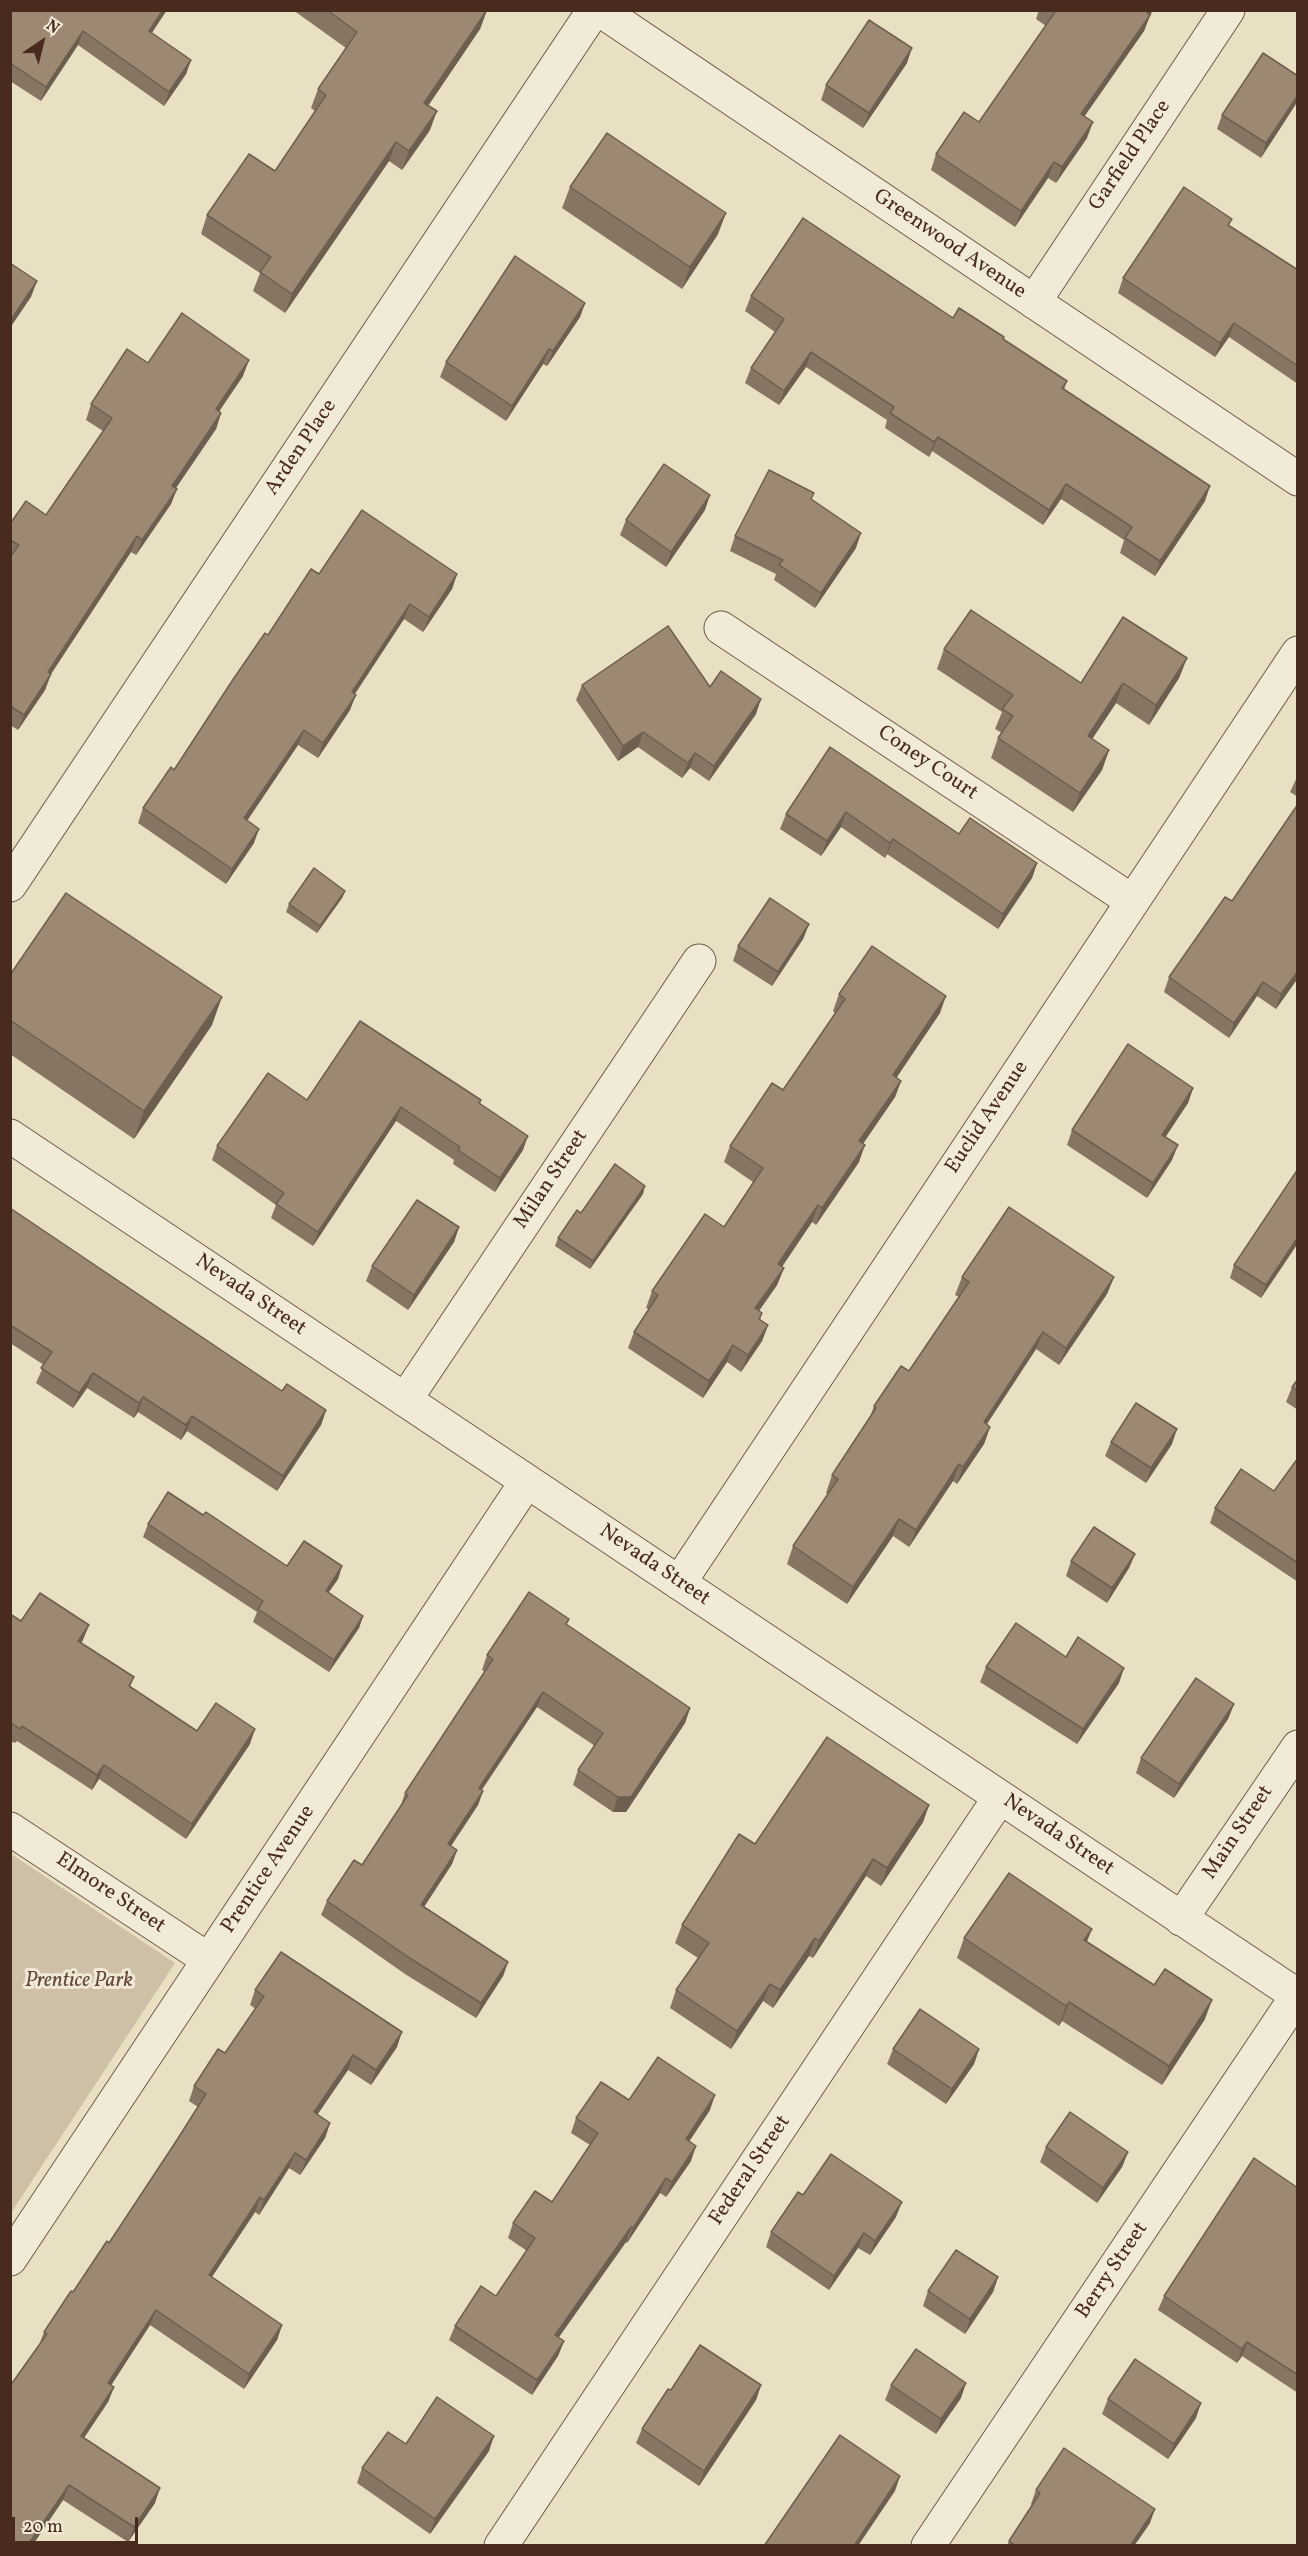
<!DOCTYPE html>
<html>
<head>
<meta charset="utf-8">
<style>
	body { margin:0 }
	#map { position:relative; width:1308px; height:2556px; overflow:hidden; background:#e9dfc2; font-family:Vollkorn,serif }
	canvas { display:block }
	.frame { position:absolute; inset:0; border:12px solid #482a1e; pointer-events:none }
	.north { position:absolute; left:12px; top:12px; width:60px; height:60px; -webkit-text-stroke:4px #f1ead7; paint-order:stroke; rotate:35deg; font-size:16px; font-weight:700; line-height:24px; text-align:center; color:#482a1e }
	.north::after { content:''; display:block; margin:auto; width:21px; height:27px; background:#482a1e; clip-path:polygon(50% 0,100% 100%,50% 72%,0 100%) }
	.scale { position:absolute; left:12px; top:2517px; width:126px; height:27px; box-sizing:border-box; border:3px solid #482a1e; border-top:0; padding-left:8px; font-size:18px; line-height:21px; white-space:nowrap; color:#482a1e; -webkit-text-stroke:4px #f1ead7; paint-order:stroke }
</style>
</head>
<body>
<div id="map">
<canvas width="1308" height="2556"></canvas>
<div class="frame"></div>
<div class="north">N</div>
<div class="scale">20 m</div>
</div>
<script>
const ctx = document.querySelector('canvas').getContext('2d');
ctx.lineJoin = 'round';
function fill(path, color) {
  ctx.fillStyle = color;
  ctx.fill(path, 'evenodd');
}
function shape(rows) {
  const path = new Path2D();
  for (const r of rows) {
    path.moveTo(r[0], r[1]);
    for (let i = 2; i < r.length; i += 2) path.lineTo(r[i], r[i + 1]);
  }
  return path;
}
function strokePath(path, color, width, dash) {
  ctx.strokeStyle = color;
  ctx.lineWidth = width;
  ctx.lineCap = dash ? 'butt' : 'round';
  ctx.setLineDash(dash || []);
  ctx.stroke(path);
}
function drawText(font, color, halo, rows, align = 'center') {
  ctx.font = font + ' Vollkorn,serif';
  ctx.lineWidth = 6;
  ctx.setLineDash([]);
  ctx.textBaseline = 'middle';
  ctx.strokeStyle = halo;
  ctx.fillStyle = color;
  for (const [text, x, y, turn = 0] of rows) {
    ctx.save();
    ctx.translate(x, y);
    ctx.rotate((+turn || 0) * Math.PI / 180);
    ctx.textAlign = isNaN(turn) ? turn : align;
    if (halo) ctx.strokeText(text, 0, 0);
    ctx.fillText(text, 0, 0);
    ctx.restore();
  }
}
fill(shape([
	[11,1854,175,1963,11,2213]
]), '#cec0a6');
const minor = shape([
	[600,10,1298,479],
	[1034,302,1228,10],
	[721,628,1132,901],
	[10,885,594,10],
	[10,1136,1298,1996],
	[405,1400,699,961],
	[679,1583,1298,653],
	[10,1829,209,1960],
	[1181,1919,1298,1747],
	[10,2259,527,1481],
	[501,2546,1000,1797],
	[928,2546,1297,1996]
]);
strokePath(minor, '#705747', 35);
strokePath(minor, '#f1ead7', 33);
fill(shape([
	[10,10,152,33,191,60,186,74,164,106,78,45,41,101,10,81],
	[293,10,487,10,480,29,428,106,430,130,402,170,389,161,285,313,253,291,260,273,201,234,207,215,275,171,315,111,311,108,318,89,346,48],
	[1039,10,1153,10,1150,16,1144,31,1084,116,1087,138,1056,183,1048,178,1015,227,931,170,936,154,979,122,1046,26,1036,19],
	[907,63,863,128,821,100,826,85],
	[1298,76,1261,158,1217,129,1222,115],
	[570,187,718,234,682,289,562,208],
	[1229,226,1298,270,1298,384,1229,337,1215,357,1118,293,1123,278],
	[751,296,953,318,1003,339,1067,381,1064,390,1205,501,1155,576,1120,553,1124,540,1061,499,1043,525,932,451,929,457,885,428,887,420,806,367,779,405,745,383,751,368,775,332,745,311],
	[585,303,580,317,547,366,543,364,506,421,440,377,446,362],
	[148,363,243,376,219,411,221,413,216,429,176,488,171,504,136,555,131,552,51,674,45,690,18,730,10,725,10,524,46,515,103,431,86,420,91,404],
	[812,500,856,548,815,608,774,580,776,574,730,551,735,536],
	[705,510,666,567,620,535,626,520],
	[319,574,457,574,452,589,423,632,404,619,355,694,350,710,318,758,298,745,247,820,254,843,226,884,138,823,143,808,174,770,268,635],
	[944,649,1081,683,1187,658,1179,678,1149,725,1116,703,1092,739,1109,750,1102,770,1073,812,991,758,998,738,1002,733,995,729,1002,712,937,669],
	[582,685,710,687,756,714,709,781,690,768,682,778,638,747,618,761,576,700],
	[830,747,959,834,1037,863,1032,878,998,929,887,854,885,858,841,827,821,856,780,829,786,814],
	[1298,775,1298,797,1290,792],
	[1298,804,1298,978,1276,1009,1257,996,1229,1038,1164,992,1169,977,1232,901],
	[345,891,342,898,317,933,286,912,289,904],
	[809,924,803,939,772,986,733,961,738,946],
	[10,975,212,1025,134,1139,10,1054],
	[839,994,940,1013,896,1077,901,1081,895,1097,863,1144,859,1162,816,1225,812,1222,782,1267,784,1268,777,1285,759,1311,762,1313,760,1320,768,1325,762,1341,741,1372,727,1362,703,1398,628,1348,634,1332,649,1309,646,1308,652,1291,724,1227,753,1182,724,1162,730,1146,783,1090,835,1013,833,1011],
	[1193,1088,1188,1103,1165,1137,1172,1160,1147,1198,1067,1145,1072,1130],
	[307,1100,481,1100,480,1104,523,1150,495,1192,453,1164,454,1160,396,1121,313,1246,271,1218,276,1205,212,1160,217,1146],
	[1298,1169,1298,1243,1261,1298,1230,1278,1234,1265],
	[643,1194,590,1269,555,1246,558,1238,581,1213],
	[10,1208,282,1391,326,1410,321,1425,277,1491,187,1431,181,1440,138,1412,134,1418,87,1388,73,1408,36,1383,44,1365,10,1343],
	[459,1227,454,1242,408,1310,366,1281,372,1266],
	[962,1277,1114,1277,1107,1294,1059,1365,1036,1349,987,1424,990,1427,984,1444,957,1484,953,1481,909,1547,893,1536,847,1604,787,1564,793,1546,828,1494,826,1493,832,1475,870,1417,874,1406,909,1371,959,1297,955,1295],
	[1298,1379,1298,1410,1286,1402,1292,1387],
	[1111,1442,1172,1444,1146,1483,1105,1456],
	[1298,1458,1298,1582,1210,1523,1215,1508,1274,1491],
	[203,1515,287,1566,342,1566,338,1579,329,1592,363,1616,359,1628,329,1672,253,1622,257,1612,143,1537,148,1524],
	[1135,1554,1129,1568,1107,1603,1066,1576,1071,1561],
	[10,1614,21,1621,89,1625,81,1643,134,1677,130,1687,197,1731,250,1744,186,1839,99,1779,92,1790,17,1741,15,1743,10,1741],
	[567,1625,690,1708,685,1723,626,1812,613,1812,573,1785,578,1770,595,1746,537,1707,482,1790,483,1791,478,1805,451,1846,457,1850,452,1864,424,1907,508,1962,503,1976,476,2018,405,1974,321,1915,327,1901,362,1865,400,1808,405,1793,485,1672,482,1670,487,1655],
	[1066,1657,1119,1683,1077,1744,980,1682,986,1667],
	[1234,1704,1228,1719,1174,1798,1136,1773,1141,1758],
	[929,1805,923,1822,881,1886,866,1876,813,1958,809,1956,773,2008,763,2001,731,2049,670,2008,676,1990,698,1958,675,1943,682,1925,755,1844],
	[964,1938,1087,1942,1205,2019,1162,2085,1062,2021,1059,2026,957,1958],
	[255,1990,397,2047,371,2085,348,2070,317,2114,330,2123,325,2138,300,2175,289,2168,259,2215,255,2212,212,2277,282,2325,277,2340,244,2389,150,2325,111,2385,114,2387,108,2402,84,2438,155,2503,128,2542,63,2500,32,2546,10,2546,39,2345,44,2332,109,2243,198,2107,189,2101,194,2086,225,2053,256,2009,250,2005],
	[893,2049,979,2049,974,2064,946,2104,887,2064],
	[629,2100,710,2110,689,2141,691,2161,666,2197,660,2193,627,2243,626,2242,558,2337,564,2341,558,2356,532,2395,449,2340,455,2326,496,2296,527,2251,508,2238,513,2223,552,2202,590,2145,571,2133,576,2118],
	[1046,2147,1128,2152,1122,2167,1097,2203,1040,2162],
	[1298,2188,1298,2393,1242,2356,1237,2363,1158,2310,1164,2296],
	[803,2195,896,2217,870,2255,858,2248,829,2290,766,2247,771,2232],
	[998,2277,993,2292,965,2334,923,2306,928,2291],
	[761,2385,756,2400,699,2486,636,2443,642,2429,671,2390],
	[891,2385,961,2398,936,2434,885,2400],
	[1108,2399,1196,2418,1168,2459,1102,2414],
	[406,2444,489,2451,430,2534,357,2483,362,2468],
	[1036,2490,1150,2523,1134,2546,1007,2546,1009,2541,1032,2505,1031,2504]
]), '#867563');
fill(shape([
	[163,10,167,10,144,45,149,31],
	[487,10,480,29,417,122,424,103],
	[1149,10,1153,10,1150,15,1144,31,1075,130,1081,114],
	[83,31,78,45,41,101,46,87],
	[912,48,907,63,863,128,869,113],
	[191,60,186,74,164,106,169,92],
	[1298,95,1298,101,1261,158,1266,143],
	[437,111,430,130,402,170,409,151],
	[1093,122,1087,138,1056,183,1062,167],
	[396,142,389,161,285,313,292,294],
	[1054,162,1048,178,1015,227,1021,211],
	[726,213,718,234,682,289,690,267],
	[37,281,31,297,10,328,10,321],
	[585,303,580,317,547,366,553,351],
	[1234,323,1229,337,1215,357,1220,343],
	[549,349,543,364,506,421,512,406],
	[811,352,806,367,779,405,784,391],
	[249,360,243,376,210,425,216,409],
	[221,413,216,429,167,501,172,486],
	[938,437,932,451,929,457,934,442],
	[1066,484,1061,499,1043,525,1049,510],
	[1210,486,1205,501,1155,576,1160,561],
	[177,489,171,504,136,555,142,540],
	[710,495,705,510,666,567,671,552],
	[861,533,856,548,815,608,821,593],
	[137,536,131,552,45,683,51,674,45,690,18,730,24,715,48,672],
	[457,574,452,589,423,632,429,617],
	[410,604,404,619,346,707,352,692],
	[1187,658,1179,678,1149,725,1156,705],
	[1123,683,1116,703,1081,756,1088,736],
	[356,695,350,710,318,758,323,743],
	[761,699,756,714,709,781,714,766],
	[304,730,298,745,239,833,244,818],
	[643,732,638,747,618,761,623,746],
	[1109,750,1102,770,1073,812,1080,793],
	[695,753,690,768,682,778,688,763],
	[846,812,841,827,821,856,827,841],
	[259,829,254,843,226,884,232,869],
	[893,839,887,854,885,858,890,843],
	[1037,863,1032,878,998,929,1003,914],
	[345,891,342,898,317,933,320,926],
	[809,924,803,939,772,986,778,972],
	[1298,971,1298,978,1276,1009,1281,994],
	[1263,982,1257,996,1229,1038,1234,1023],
	[946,996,940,1013,887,1092,893,1075],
	[222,997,212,1025,134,1139,144,1111],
	[901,1081,895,1097,853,1158,859,1141],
	[1193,1088,1188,1103,1157,1150,1162,1135],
	[401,1107,396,1121,313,1246,318,1232],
	[528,1136,523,1150,495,1192,500,1178],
	[865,1145,859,1162,816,1225,822,1208],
	[1178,1145,1172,1160,1147,1198,1153,1183],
	[645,1186,643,1194,590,1269,593,1261],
	[818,1205,812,1222,772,1281,778,1264],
	[459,1227,454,1242,408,1310,414,1295],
	[1298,1237,1298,1243,1261,1298,1266,1285],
	[784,1268,777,1285,749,1325,755,1308],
	[1114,1277,1107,1294,1059,1365,1066,1348],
	[768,1325,762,1341,741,1372,748,1355],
	[1043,1332,1036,1349,977,1439,984,1422],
	[733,1345,727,1362,703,1398,709,1381],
	[93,1373,87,1388,73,1408,79,1393],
	[143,1397,138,1412,134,1418,139,1403],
	[326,1410,321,1425,277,1491,283,1476],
	[192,1416,187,1431,181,1440,186,1425],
	[990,1427,984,1444,957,1484,963,1467],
	[1177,1429,1172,1444,1146,1483,1151,1468],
	[959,1464,953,1481,909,1547,916,1530],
	[899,1519,893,1536,847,1604,853,1587],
	[1135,1554,1129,1568,1107,1603,1112,1588],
	[342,1566,338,1579,321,1603,326,1591],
	[363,1616,359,1628,329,1672,334,1660],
	[89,1625,83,1640,73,1656,78,1641],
	[1124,1668,1119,1683,1077,1744,1083,1729],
	[543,1692,537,1707,473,1802,479,1788],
	[1234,1704,1228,1719,1174,1798,1179,1784],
	[690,1708,685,1723,626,1812,613,1812,618,1797],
	[255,1729,250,1744,186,1839,192,1824],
	[104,1765,99,1779,92,1790,97,1775],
	[483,1791,478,1805,443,1858,448,1844],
	[929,1805,923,1822,881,1886,887,1868],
	[457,1850,452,1864,416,1919,421,1905],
	[873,1859,866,1876,813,1958,819,1941],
	[1092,1929,1084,1949,1084,1940],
	[815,1938,809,1956,773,2008,780,1990],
	[508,1962,503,1976,476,2018,481,2003],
	[770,1984,763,2001,731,2049,737,2031],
	[1212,2000,1205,2019,1162,2085,1169,2066],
	[1069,2002,1062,2021,1059,2026,1066,2006],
	[402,2032,397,2047,371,2085,376,2070],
	[979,2049,974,2064,946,2104,952,2089],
	[353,2055,348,2070,309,2127,314,2112],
	[715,2095,710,2110,681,2154,686,2139],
	[330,2123,325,2138,300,2175,306,2160],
	[696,2146,691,2161,666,2197,672,2182],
	[1128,2152,1122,2167,1097,2203,1103,2188],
	[295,2153,289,2168,259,2215,264,2200],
	[666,2178,660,2193,627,2243,633,2228],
	[260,2197,255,2212,203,2290,209,2275],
	[902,2202,896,2217,870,2255,875,2241],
	[631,2227,626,2242,550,2350,555,2335],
	[864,2233,858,2248,829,2290,834,2276],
	[998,2277,993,2292,965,2334,970,2319],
	[156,2310,150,2325,103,2398,108,2383],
	[282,2325,277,2340,244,2389,249,2374],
	[564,2341,558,2356,532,2395,537,2380],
	[1247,2342,1242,2356,1237,2363,1242,2349],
	[966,2383,961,2398,936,2434,941,2419],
	[761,2385,756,2400,699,2486,704,2471],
	[114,2387,108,2402,75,2451,81,2436],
	[1201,2403,1196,2418,1168,2459,1174,2444],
	[494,2436,489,2451,430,2534,435,2519],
	[900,2476,895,2491,858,2546,854,2546],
	[69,2485,63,2500,32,2546,27,2546],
	[160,2488,155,2503,128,2542,134,2527],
	[1155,2509,1150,2523,1134,2546,1130,2546]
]), '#6d5f50');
const building = shape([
	[10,10,163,10,149,31,191,60,169,92,83,31,46,87,10,63,10,10],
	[327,10,487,10,424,103,437,111,409,151,396,142,292,294,260,272,271,257,207,215,249,154,275,171,326,95,318,89,357,32,327,10],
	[1053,10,1149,10,1147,13,1150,15,1081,114,1093,122,1062,167,1054,162,1021,211,936,154,964,112,979,122,1055,12,1053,10],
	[869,20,912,48,869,113,826,85,869,20],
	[1263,53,1298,76,1298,95,1266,143,1222,115,1263,53],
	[607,133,726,213,690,267,570,187,607,133],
	[1184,187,1232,219,1228,225,1298,270,1298,366,1234,323,1220,343,1123,278,1184,187],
	[803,218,953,318,959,308,1004,337,1003,339,1067,381,1062,388,1210,486,1160,561,1125,538,1132,527,1066,484,1049,510,938,437,934,442,890,413,894,407,811,352,784,391,751,368,784,319,751,296,803,218],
	[515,256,585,303,553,351,549,349,512,406,446,362,515,256],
	[10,263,37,281,10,321,10,263],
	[182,313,249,360,216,409,221,413,172,486,177,489,142,540,137,536,48,672,51,674,24,715,10,706,10,557,19,545,10,540,10,524,26,501,46,515,112,418,91,404,127,349,148,363,182,313],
	[664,464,710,495,671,552,626,520,664,464],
	[769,470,814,493,811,499,861,533,821,593,779,565,783,560,735,536,769,470],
	[362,510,457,574,429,617,410,604,352,692,356,695,323,743,304,730,244,818,259,829,232,869,143,808,171,767,174,770,232,681,265,633,268,635,311,569,319,574,362,510],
	[971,610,1081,683,1123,617,1187,658,1156,705,1123,683,1088,736,1109,750,1080,793,998,738,1013,716,1002,709,1013,695,944,649,971,610],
	[668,626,710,687,721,671,761,699,714,766,695,753,688,763,643,732,623,746,582,685,668,626],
	[830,747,959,834,970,818,1037,863,1003,914,893,839,890,843,846,812,827,841,786,814,830,747],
	[1298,804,1298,971,1281,994,1263,982,1234,1023,1169,977,1225,897,1232,901,1298,804],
	[314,868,345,891,320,926,289,904,314,868],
	[66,893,222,997,144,1111,10,1020,10,975,66,893],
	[770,898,809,924,778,972,738,946,770,898],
	[872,946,946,996,893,1075,901,1081,859,1141,865,1145,822,1208,818,1205,778,1264,784,1268,755,1308,762,1313,759,1319,768,1325,748,1355,733,1345,709,1381,634,1332,658,1295,652,1291,705,1214,724,1227,763,1168,730,1146,772,1083,783,1090,845,999,839,994,872,946],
	[360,1021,481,1100,479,1103,528,1136,500,1178,458,1150,460,1147,401,1107,318,1232,276,1204,284,1193,217,1146,268,1073,307,1100,360,1021],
	[1128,1044,1193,1088,1162,1135,1178,1145,1153,1183,1072,1130,1128,1044],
	[615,1164,645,1186,593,1261,558,1238,577,1210,581,1213,615,1164],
	[1298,1169,1298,1237,1266,1285,1234,1265,1298,1169],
	[417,1200,459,1227,414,1295,372,1266,417,1200],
	[1009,1207,1114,1277,1066,1348,1043,1332,984,1422,990,1427,963,1467,959,1464,916,1530,899,1519,853,1587,793,1546,838,1479,832,1475,876,1408,874,1406,901,1366,909,1371,969,1282,962,1277,1009,1207],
	[10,1208,282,1391,287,1384,326,1410,283,1476,192,1416,186,1425,143,1397,139,1403,93,1373,79,1393,41,1368,52,1352,10,1325,10,1208],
	[1298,1379,1298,1391,1292,1387,1298,1379],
	[1136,1403,1177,1429,1151,1468,1111,1442,1136,1403],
	[1298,1458,1298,1563,1215,1508,1241,1469,1274,1491,1298,1458],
	[168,1492,203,1515,206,1512,287,1566,304,1541,342,1566,326,1591,363,1616,334,1660,258,1609,263,1601,148,1524,168,1492],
	[1094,1527,1135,1554,1112,1588,1071,1561,1094,1527],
	[529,1592,569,1619,566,1624,690,1708,631,1797,618,1797,578,1770,603,1733,543,1692,479,1788,483,1791,448,1844,457,1850,421,1905,508,1962,481,2003,411,1959,327,1901,354,1860,362,1865,408,1795,405,1793,493,1659,487,1655,529,1592],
	[40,1593,89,1625,78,1641,134,1677,129,1686,197,1731,216,1703,255,1729,192,1824,104,1765,97,1775,22,1726,20,1729,10,1722,10,1614,21,1621,40,1593],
	[1016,1623,1066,1657,1078,1637,1124,1668,1083,1729,986,1667,1016,1623],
	[1196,1678,1234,1704,1179,1784,1141,1758,1196,1678],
	[827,1737,929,1805,887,1868,873,1859,819,1941,815,1938,780,1990,770,1984,737,2031,676,1990,709,1943,682,1925,739,1834,755,1844,827,1737],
	[1009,1873,1092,1929,1084,1940,1154,1985,1165,1969,1212,2000,1169,2066,1069,2002,1066,2006,964,1938,1009,1873],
	[281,1952,402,2032,376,2070,353,2055,314,2112,330,2123,306,2160,295,2153,264,2200,260,2197,209,2275,282,2325,249,2374,156,2310,108,2383,114,2387,81,2436,160,2488,134,2527,69,2485,27,2546,10,2546,10,2386,47,2334,44,2332,71,2291,73,2292,107,2241,109,2243,175,2143,206,2094,194,2086,218,2049,225,2053,264,1996,255,1990,281,1952],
	[920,2009,979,2049,952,2089,893,2049,920,2009],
	[658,2057,715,2095,686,2139,696,2146,672,2182,666,2178,633,2228,631,2227,555,2335,564,2341,537,2380,455,2326,481,2286,496,2296,535,2238,513,2223,535,2191,552,2202,598,2133,576,2118,601,2082,629,2100,658,2057],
	[1070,2112,1128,2152,1103,2188,1046,2147,1070,2112],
	[831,2154,902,2202,875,2241,864,2233,834,2276,771,2232,798,2192,803,2195,831,2154],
	[1254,2158,1298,2188,1298,2375,1247,2342,1242,2349,1164,2296,1254,2158],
	[956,2250,998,2277,970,2319,928,2291,956,2250],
	[700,2345,761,2385,704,2471,642,2429,668,2389,671,2390,700,2345],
	[916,2349,966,2383,941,2419,891,2385,916,2349],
	[1135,2359,1201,2403,1174,2444,1108,2399,1135,2359],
	[437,2397,494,2436,435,2519,362,2468,388,2432,406,2444,437,2397],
	[840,2435,900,2476,854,2546,764,2546,840,2435],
	[1064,2448,1155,2509,1130,2546,1016,2546,1009,2541,1040,2493,1036,2490,1064,2448]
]);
fill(building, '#9c8873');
strokePath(building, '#6d5f50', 1.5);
drawText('21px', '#482a1e', '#f1ead7', [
	["Garfield Place",1131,156,-56],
	["Greenwood Avenue",949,245,34],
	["Arden Place",302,448,-56],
	["Coney Court",927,764,34],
	["Euclid Avenue",988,1118,-56],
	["Milan Street",552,1180,-56],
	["Nevada Street",250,1296,34],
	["Nevada Street",654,1566,34],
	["Main Street",1239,1833,-56],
	["Nevada Street",1058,1836,34],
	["Prentice Avenue",269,1870,-56],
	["Elmore Street",110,1894,34],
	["Federal Street",751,2171,-56],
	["Berry Street",1113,2271,-56]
]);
drawText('italic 21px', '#634839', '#f1ead7', [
	["Prentice Park",79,1982]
]);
</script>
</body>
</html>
